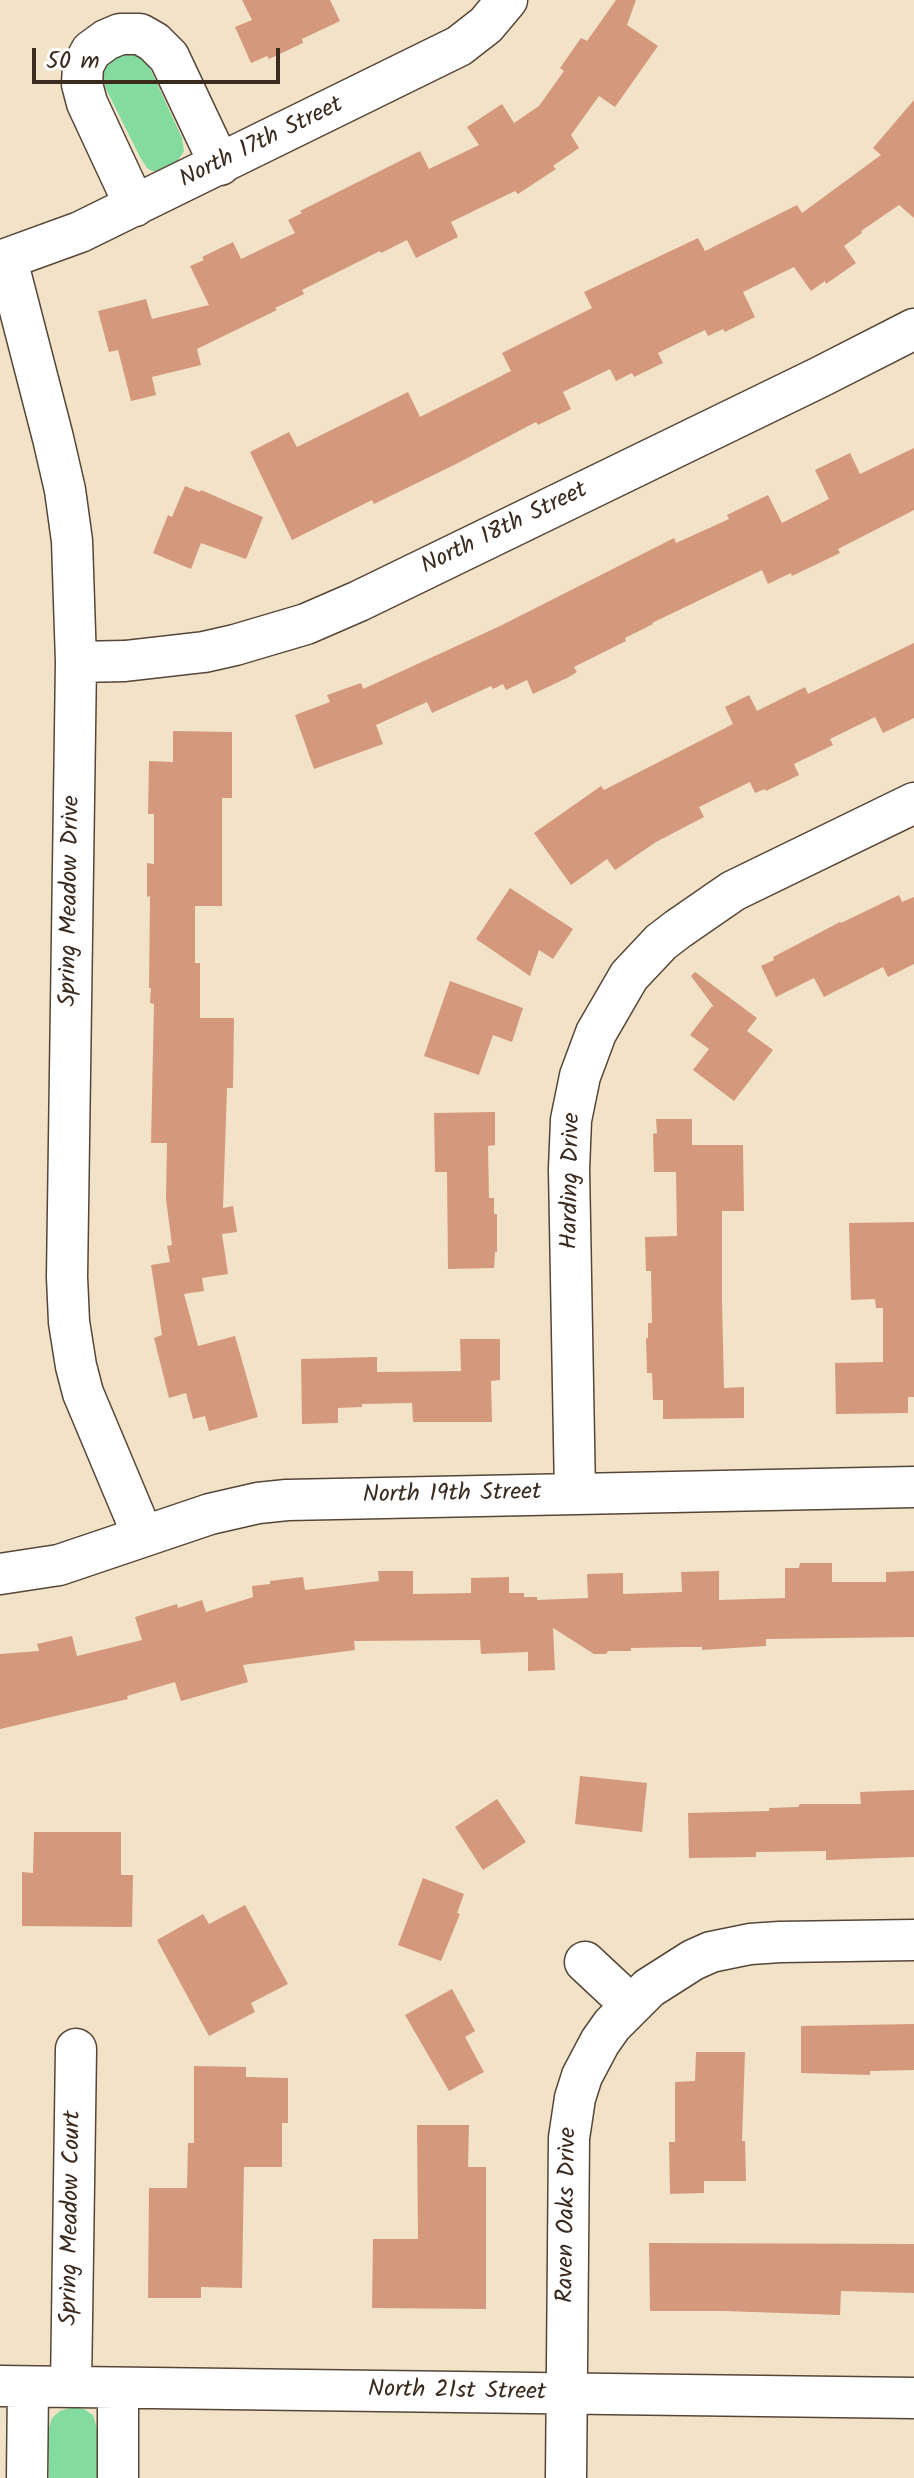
<!DOCTYPE html>
<html>
<head>
<meta charset="utf-8">
<style>
	body { margin:0 }
	#map { position:relative; width:914px; height:2478px; overflow:hidden; background:#f2e3c8; font-family:Kalam,sans-serif }
	canvas { display:block }
	.scale { position:absolute; left:32px; top:48px; width:248px; height:36px; box-sizing:border-box; border:4px solid #3b2a1e; border-top:0; padding-left:10px; font-size:24px; line-height:28px; white-space:nowrap; color:#3b2a1e; -webkit-text-stroke:6px #fff; paint-order:stroke }
</style>
</head>
<body>
<div id="map">
<canvas width="914" height="2478"></canvas>
<div class="scale">50 m</div>
</div>
<script>
const ctx = document.querySelector('canvas').getContext('2d');
ctx.lineJoin = 'round';
function fill(path, color) {
  ctx.fillStyle = color;
  ctx.fill(path, 'evenodd');
}
function shape(rows) {
  const path = new Path2D();
  for (const r of rows) {
    path.moveTo(r[0], r[1]);
    for (let i = 2; i < r.length; i += 2) path.lineTo(r[i], r[i + 1]);
  }
  return path;
}
function strokePath(path, color, width, dash) {
  ctx.strokeStyle = color;
  ctx.lineWidth = width;
  ctx.lineCap = dash ? 'butt' : 'round';
  ctx.setLineDash(dash || []);
  ctx.stroke(path);
}
function drawText(font, color, halo, rows, align = 'center') {
  ctx.font = font + ' Kalam,sans-serif';
  ctx.lineWidth = 6;
  ctx.setLineDash([]);
  ctx.textBaseline = 'middle';
  ctx.strokeStyle = halo;
  ctx.fillStyle = color;
  for (const [text, x, y, turn = 0] of rows) {
    ctx.save();
    ctx.translate(x, y);
    ctx.rotate((+turn || 0) * Math.PI / 180);
    ctx.textAlign = isNaN(turn) ? turn : align;
    if (halo) ctx.strokeText(text, 0, 0);
    ctx.fillText(text, 0, 0);
    ctx.restore();
  }
}
fill(shape([
	[116,54,134,54,142,58,149,66,182,138,184,151,173,168,162,171,152,171,147,168,140,157,106,89,103,77,104,66],
	[73,2407,84,2409,93,2415,97,2428,97,2478,49,2478,48,2431,52,2418,60,2411]
]), '#83db9f');
fill(shape([
	[242,0,330,0,340,21,302,39,303,43,269,59,267,56,251,63,235,27,252,20],
	[616,0,636,0,627,25,658,46,615,107,599,96,571,135,579,148,553,166,556,169,518,194,515,191,451,222,458,237,416,258,407,240,381,253,380,251,302,290,304,294,275,308,277,310,197,349,201,365,152,377,156,395,131,401,118,350,109,352,98,311,146,299,152,319,209,305,190,266,204,260,202,257,233,242,241,259,295,233,288,220,302,213,300,211,420,151,429,169,479,145,467,127,502,104,514,123,539,106,564,71,560,68,581,38,587,41],
	[914,100,914,218,899,205,861,231,862,233,844,246,856,263,826,284,825,281,811,291,794,267,743,292,755,317,725,332,723,329,708,336,705,330,658,353,663,363,634,377,632,373,616,381,610,369,563,392,571,409,538,425,536,422,456,464,374,504,372,500,292,540,250,452,289,432,297,447,408,392,420,417,511,371,502,353,592,308,584,292,698,238,705,251,797,205,802,213,881,155,873,148],
	[914,448,914,510,838,549,840,553,792,576,791,573,768,584,762,570,652,623,653,624,625,638,626,641,574,667,577,672,567,678,533,694,527,680,506,690,503,684,493,689,491,686,432,713,427,702,376,725,383,744,314,769,295,715,330,702,327,695,361,683,363,689,500,626,674,538,676,543,729,519,727,515,768,495,782,523,829,499,815,470,850,453,860,474],
	[185,486,200,492,201,490,263,517,246,559,201,543,191,569,153,553,168,515,172,517],
	[914,643,914,718,883,733,875,717,830,739,833,745,794,764,799,775,766,791,765,789,755,793,750,782,699,807,704,817,656,842,615,870,607,859,571,885,534,833,601,786,604,790,733,724,725,707,749,695,757,711,805,687,808,694],
	[173,731,232,732,232,798,222,798,222,906,195,906,195,963,200,963,200,1018,234,1018,233,1088,227,1088,223,1208,233,1206,237,1232,222,1234,228,1274,202,1278,204,1291,184,1294,198,1346,235,1336,258,1417,209,1431,205,1416,193,1419,186,1393,169,1398,154,1338,162,1335,151,1265,170,1262,167,1246,172,1245,166,1199,167,1143,151,1143,154,1004,150,1003,151,988,149,988,150,896,147,897,147,863,154,864,154,814,148,814,149,761,173,762],
	[510,888,573,929,553,959,539,950,530,976,476,939],
	[899,895,902,902,914,897,914,964,888,977,883,967,824,997,814,978,776,997,761,966,774,960,773,957,840,922,841,923],
	[695,972,757,1018,747,1031,773,1050,734,1101,693,1070,709,1049,690,1035,712,1006,714,1007,691,976],
	[450,981,523,1008,512,1042,493,1035,479,1075,424,1056],
	[495,1112,495,1145,488,1146,489,1198,494,1198,494,1214,497,1214,497,1252,495,1252,494,1268,448,1269,447,1172,435,1172,434,1113],
	[656,1119,692,1119,692,1145,743,1145,744,1211,722,1211,722,1300,724,1388,744,1387,744,1418,663,1419,663,1400,653,1400,652,1373,647,1373,646,1338,648,1338,648,1323,652,1323,651,1271,646,1271,645,1237,677,1236,676,1172,654,1172,653,1134,657,1133],
	[914,1222,914,1397,908,1397,908,1413,836,1414,835,1363,883,1362,883,1308,876,1308,875,1299,851,1300,849,1223],
	[460,1339,500,1339,500,1380,491,1381,492,1422,413,1422,412,1403,362,1404,362,1407,338,1408,338,1423,302,1424,301,1359,377,1357,377,1372,461,1371],
	[800,1563,832,1563,832,1582,886,1582,886,1572,914,1571,914,1637,766,1639,766,1646,702,1650,702,1647,683,1647,631,1648,631,1651,608,1651,606,1654,594,1654,553,1628,555,1670,528,1671,528,1652,481,1654,480,1640,354,1641,355,1650,243,1665,248,1682,181,1701,175,1682,127,1696,128,1699,0,1729,0,1654,39,1651,37,1644,72,1636,77,1656,142,1640,135,1617,177,1604,178,1608,202,1600,206,1612,253,1597,252,1586,270,1584,270,1581,303,1577,305,1590,379,1581,378,1571,413,1571,413,1594,471,1593,471,1578,509,1577,509,1593,524,1593,524,1597,537,1597,537,1600,588,1598,587,1574,623,1573,623,1594,682,1592,681,1572,719,1571,719,1600,785,1598,785,1568,799,1568],
	[580,1776,647,1783,642,1832,575,1824],
	[914,1790,914,1857,826,1860,826,1851,756,1852,756,1857,689,1858,688,1813,769,1811,769,1808,798,1807,800,1804,861,1804,860,1792],
	[497,1799,526,1842,483,1870,455,1827],
	[34,1832,121,1832,121,1875,133,1875,132,1927,22,1926,22,1872,33,1873],
	[423,1878,464,1894,457,1913,460,1914,441,1961,398,1945],
	[245,1905,288,1984,251,2003,255,2012,209,2036,157,1940,203,1914,209,1924],
	[452,1989,475,2031,465,2037,484,2072,449,2091,405,2015],
	[914,2024,914,2070,870,2071,870,2075,801,2073,801,2026],
	[696,2052,745,2052,742,2141,745,2141,746,2181,704,2181,704,2193,670,2194,669,2142,675,2142,675,2082,695,2081],
	[194,2066,246,2067,246,2077,288,2078,288,2123,282,2123,282,2167,244,2167,242,2288,201,2287,201,2298,148,2298,149,2188,187,2188,188,2143,194,2143],
	[417,2125,469,2125,468,2167,486,2167,486,2309,372,2308,373,2239,418,2239],
	[649,2243,914,2244,914,2293,841,2291,840,2315,724,2311,650,2311]
]), '#d4987c');
const street = shape([
	[135,206,87,103,82,84,83,66,91,51,106,40,120,34,140,34,154,42,169,57,220,165],
	[7,260,53,438,65,490,72,541,76,662,67,1277,69,1322,76,1366,83,1393,143,1536],
	[0,261,80,232,459,46,486,25,507,0],
	[76,662,125,661,204,652,235,645,306,624,359,601,820,377,914,329],
	[575,1494,569,1169,571,1120,580,1076,596,1033,629,976,661,942,678,929,733,891,914,803],
	[0,1574,59,1565,210,1514,258,1503,287,1500,914,1487],
	[585,1962,631,2005],
	[0,2386,914,2398],
	[71,2387,76,2049],
	[27,2478,28,2387],
	[118,2478,118,2388],
	[566,2478,569,2138,575,2098,582,2076,600,2042,612,2025,649,1988,693,1960,711,1952,750,1944,780,1942,914,1940]
]);
strokePath(street, '#564638', 43);
strokePath(street, '#fff', 40);
drawText('24px', '#3b2a1e', '#fff', [
	["North 17th Street",262,144,-26],
	["North 18th Street",505,530,-26],
	["Spring Meadow Drive",72,901,-89],
	["Harding Drive",573,1181,-89],
	["North 19th Street",452,1496,-1],
	["Raven Oaks Drive",569,2215,-89],
	["Spring Meadow Court",73,2218,-89],
	["North 21st Street",457,2393,1]
]);
</script>
</body>
</html>
